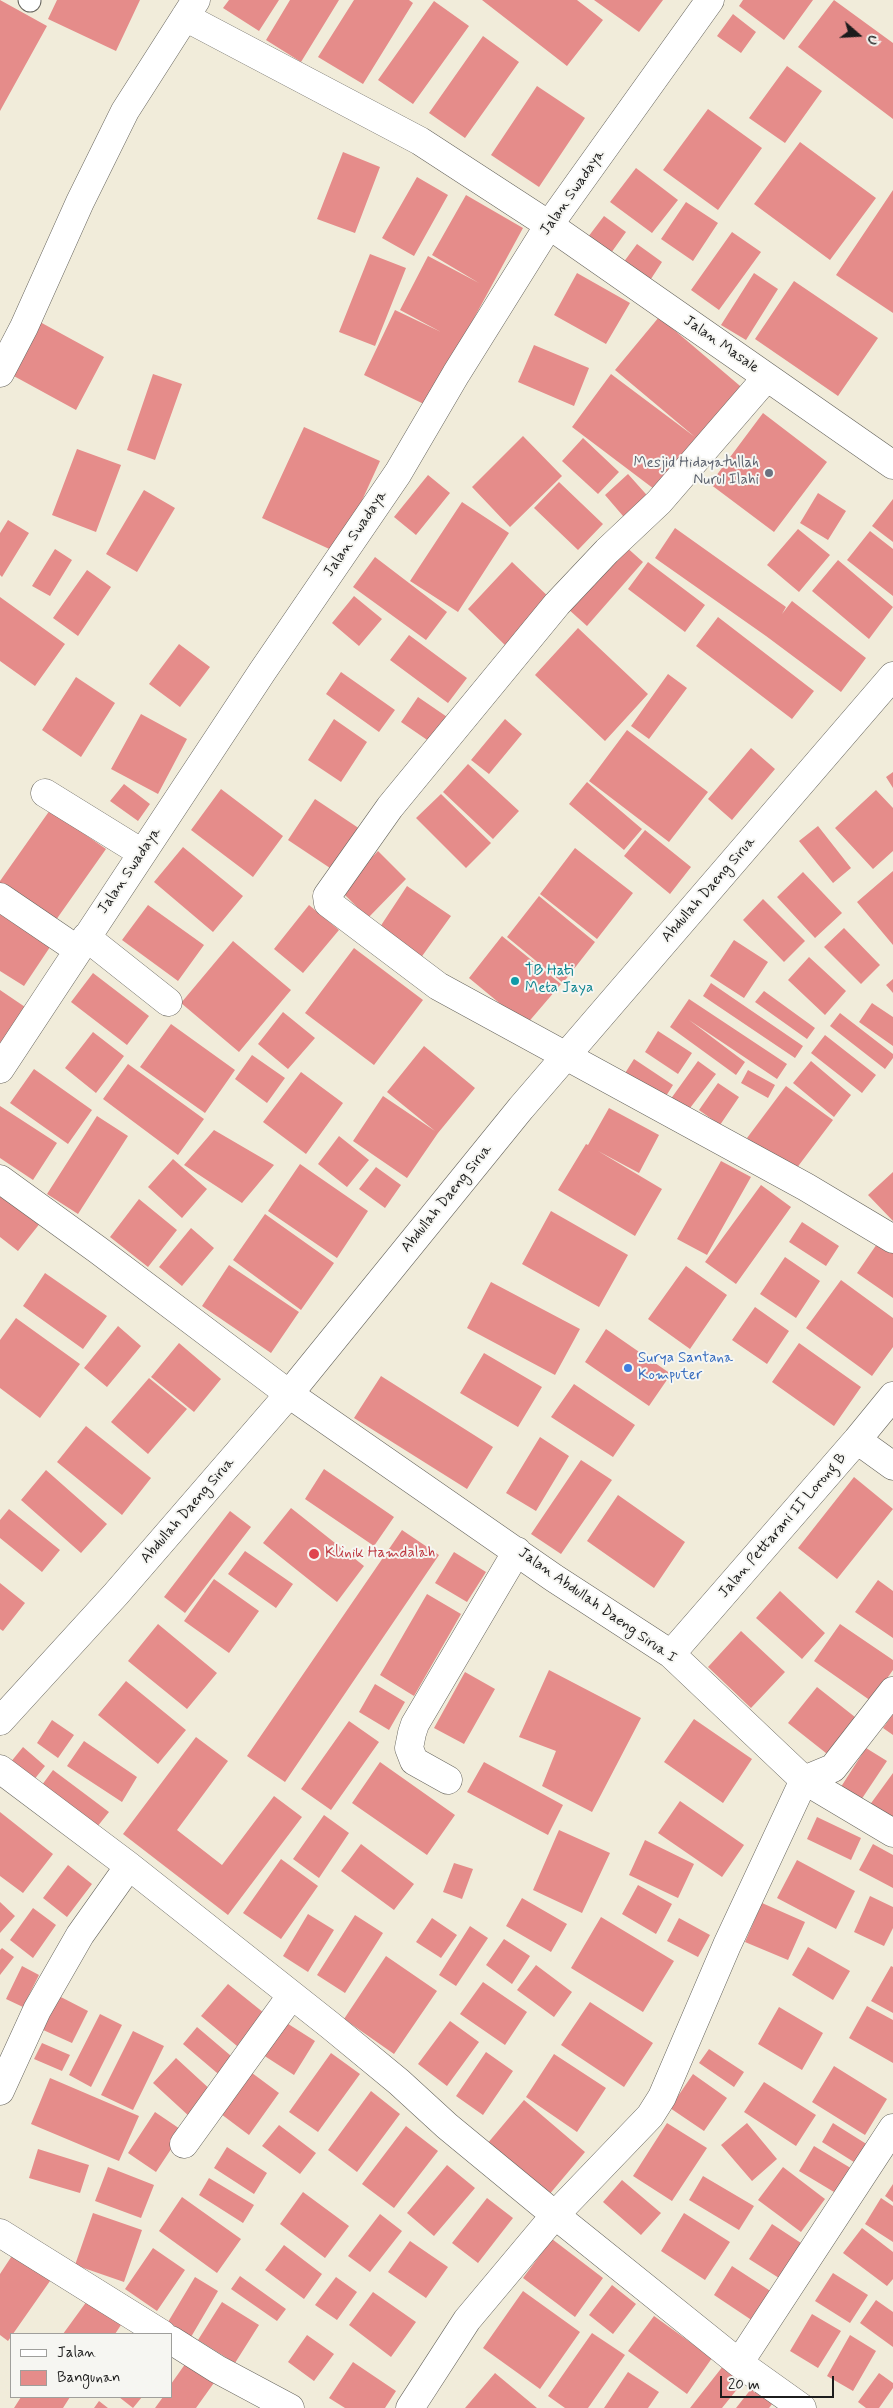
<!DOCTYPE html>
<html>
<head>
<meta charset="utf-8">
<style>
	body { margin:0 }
	#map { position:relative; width:893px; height:2408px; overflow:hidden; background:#f1ecda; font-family:Mynerve,sans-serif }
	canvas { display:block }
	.legend { position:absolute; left:10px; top:2333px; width:162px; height:65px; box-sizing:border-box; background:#f6f6f2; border:1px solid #9f9f9c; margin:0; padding:6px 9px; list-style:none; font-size:15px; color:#1c1c1c }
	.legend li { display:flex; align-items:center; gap:10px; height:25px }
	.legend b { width:25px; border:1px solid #9f9f9c }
	.north { position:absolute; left:833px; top:10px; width:50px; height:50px; -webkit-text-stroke:4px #f6f6f2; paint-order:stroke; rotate:109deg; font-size:14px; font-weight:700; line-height:20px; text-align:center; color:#1c1c1c }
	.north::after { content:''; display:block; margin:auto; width:18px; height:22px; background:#1c1c1c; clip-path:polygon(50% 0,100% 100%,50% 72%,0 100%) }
	.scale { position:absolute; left:720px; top:2376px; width:114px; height:22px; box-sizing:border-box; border:2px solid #1c1c1c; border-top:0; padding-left:6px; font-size:15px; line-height:18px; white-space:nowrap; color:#1c1c1c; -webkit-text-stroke:4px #f6f6f2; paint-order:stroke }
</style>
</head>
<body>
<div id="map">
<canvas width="893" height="2408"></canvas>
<ul class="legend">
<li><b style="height:6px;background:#fff"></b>Jalan</li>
<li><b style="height:14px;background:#e58c8a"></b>Bangunan</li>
</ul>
<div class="north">U</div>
<div class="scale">20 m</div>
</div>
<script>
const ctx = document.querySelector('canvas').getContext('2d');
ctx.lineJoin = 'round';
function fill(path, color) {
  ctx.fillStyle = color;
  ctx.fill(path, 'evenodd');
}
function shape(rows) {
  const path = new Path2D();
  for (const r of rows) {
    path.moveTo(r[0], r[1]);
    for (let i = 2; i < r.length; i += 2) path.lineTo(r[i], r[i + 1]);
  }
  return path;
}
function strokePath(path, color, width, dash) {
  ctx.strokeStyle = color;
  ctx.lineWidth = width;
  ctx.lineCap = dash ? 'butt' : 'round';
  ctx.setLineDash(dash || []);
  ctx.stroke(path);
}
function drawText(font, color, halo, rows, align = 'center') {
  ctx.font = font + ' Mynerve,sans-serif';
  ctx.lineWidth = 4;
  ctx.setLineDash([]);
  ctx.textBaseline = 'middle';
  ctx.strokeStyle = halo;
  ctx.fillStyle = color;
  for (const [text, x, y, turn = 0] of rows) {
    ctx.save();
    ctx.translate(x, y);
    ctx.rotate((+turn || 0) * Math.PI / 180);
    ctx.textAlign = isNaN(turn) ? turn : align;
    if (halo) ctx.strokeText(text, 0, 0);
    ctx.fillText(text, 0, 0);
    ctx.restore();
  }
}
fill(shape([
	[0,0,47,26,0,111],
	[57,0,140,0,116,51,48,19],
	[229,0,279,0,259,31,223,8],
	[290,0,339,0,301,62,266,40],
	[354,0,409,0,413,3,363,84,318,57],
	[482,0,577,0,603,20,567,66],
	[594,0,663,0,639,32],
	[743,0,813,0,784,40,739,6],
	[834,0,893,43,893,119,798,47],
	[434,1,469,26,413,104,378,80],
	[733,14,756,32,741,53,717,36],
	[483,36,519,62,465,138,429,113],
	[787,66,822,91,785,143,749,118],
	[537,86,585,118,539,187,491,155],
	[708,109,762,148,718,210,663,170],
	[800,142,876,198,830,260,754,204],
	[343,152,380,167,355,233,317,219],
	[636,168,678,200,652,233,610,202],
	[417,177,448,195,414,256,382,238],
	[893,190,893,313,836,275],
	[466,195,523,228,461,342,430,407,364,375,395,310,441,332,400,310,428,256,479,283,432,255],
	[686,202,718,223,693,261,661,239],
	[604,216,626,232,611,253,588,237],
	[732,232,761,252,719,310,691,290],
	[637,244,662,262,649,282,623,263],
	[370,254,406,268,375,346,339,332],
	[577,273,630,303,606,344,554,315],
	[754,273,778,289,746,340,721,325],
	[794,281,878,338,838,396,755,339],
	[659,317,746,391,662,495,572,427,611,374,695,437,615,370],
	[40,322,104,357,76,410,12,375],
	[534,345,589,368,574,406,518,382],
	[153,374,182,384,155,460,127,450],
	[763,413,827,462,774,532,710,484],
	[304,427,380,461,338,553,262,518],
	[523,436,562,476,510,527,472,487],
	[583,438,619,472,598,494,562,461],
	[77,449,121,465,96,532,52,515],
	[628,474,653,502,629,523,605,495],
	[428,475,450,493,416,535,394,517],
	[559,482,603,524,578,550,534,508],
	[144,490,175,508,137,572,106,554],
	[818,493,846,511,828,540,800,523],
	[893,499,893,542,872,526],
	[462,502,509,533,458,612,410,581],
	[8,520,29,533,2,577,0,575,0,533],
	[675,528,786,607,782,614,792,601,866,658,841,692,766,636,655,558],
	[798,529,830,555,799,592,767,565],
	[870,531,893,549,893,596,847,560],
	[624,545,643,562,587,626,567,608],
	[55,549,72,560,50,596,32,586],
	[375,557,447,612,426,640,353,587],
	[838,560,893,607,869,639,812,591],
	[512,562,553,601,508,648,468,609],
	[648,562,705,605,685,632,628,589],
	[87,570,111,587,78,636,53,618],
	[354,596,382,619,359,646,332,623],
	[0,597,65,644,35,686,0,661],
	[718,617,814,691,792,719,696,646],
	[578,628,648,694,605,741,535,675],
	[409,635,467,678,448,703,390,660],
	[179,644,210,667,180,707,149,684],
	[341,672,395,710,379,732,326,694],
	[668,674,687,688,649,739,631,726],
	[76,677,115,703,81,757,42,730],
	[418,697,453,721,436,746,401,722],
	[141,714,187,739,158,794,111,769],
	[334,719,367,742,341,782,308,760],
	[505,719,522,734,489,774,471,760],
	[627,730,708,792,669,842,589,781],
	[751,748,775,769,732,820,708,799],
	[468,764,519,811,493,839,443,792],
	[893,772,893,788,886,777],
	[587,782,642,829,624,850,569,804],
	[124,784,150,804,138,821,110,801],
	[221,789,283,836,253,877,191,830],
	[876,790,893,808,893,851,873,869,835,828],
	[441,794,491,843,466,868,416,818],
	[315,799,363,831,336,872,288,840],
	[50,810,106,849,51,927,0,891,0,881],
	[818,826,851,868,833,883,799,841],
	[645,830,691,867,670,894,624,856],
	[183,847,243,896,213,932,154,882],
	[575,848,633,893,597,939,540,894],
	[378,851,406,879,368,918,340,890],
	[893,871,893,945,857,902],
	[803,872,842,913,815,938,777,897],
	[407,886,451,916,420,959,378,930],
	[539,896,595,942,563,983,507,937],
	[763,899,805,941,784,962,743,920],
	[148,905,204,945,178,981,122,940],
	[309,905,339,930,303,973,274,949],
	[0,914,50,947,24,986,0,971],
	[844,928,880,965,861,984,824,947],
	[502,936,561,984,526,1025,469,978],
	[734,940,768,962,744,998,710,976],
	[233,941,291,990,239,1052,181,1003],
	[354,948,423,1000,374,1065,305,1013],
	[809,957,846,991,825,1015,788,980],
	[93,973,149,1016,127,1045,71,1002],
	[893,979,893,993,886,985],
	[711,983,803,1046,795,1058,703,996],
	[0,990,28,1009,0,1053],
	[764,991,815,1028,807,1039,755,1002],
	[689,999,787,1064,777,1079,689,1020,745,1062,736,1075,670,1027],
	[872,1003,893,1017,893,1046,859,1022],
	[283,1012,315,1038,288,1069,258,1044],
	[840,1013,893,1054,893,1058,885,1069,830,1026],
	[171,1024,235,1070,205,1113,140,1067],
	[658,1031,692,1053,678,1074,645,1052],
	[93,1032,124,1056,96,1093,65,1068],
	[825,1035,876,1075,862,1093,811,1053],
	[424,1046,475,1088,438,1133,407,1178,353,1141,383,1096,435,1131,387,1092],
	[252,1055,285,1078,267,1103,235,1079],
	[634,1059,673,1085,661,1104,622,1078],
	[698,1061,716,1074,687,1112,670,1100],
	[811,1061,851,1095,834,1117,793,1083],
	[128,1064,204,1119,178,1155,103,1099],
	[34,1069,92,1110,68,1144,10,1103],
	[748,1070,775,1085,768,1098,741,1083],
	[301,1072,343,1103,306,1154,263,1122],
	[718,1083,739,1097,720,1125,699,1110],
	[786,1086,833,1120,793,1173,747,1138],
	[0,1106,57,1143,33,1180,0,1158],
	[609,1108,659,1135,639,1173,598,1151,662,1189,635,1236,558,1190,586,1144,588,1145],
	[97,1116,128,1136,78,1214,47,1194],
	[214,1130,274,1165,242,1203,184,1165],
	[339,1136,369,1160,347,1187,318,1164],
	[173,1159,207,1189,182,1218,148,1187],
	[721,1161,751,1177,707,1255,677,1239],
	[300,1164,368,1211,337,1258,268,1211],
	[376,1167,401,1185,385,1208,359,1189],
	[893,1172,893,1221,868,1195],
	[761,1185,791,1207,736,1284,705,1262],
	[0,1190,41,1222,18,1251,0,1237],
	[139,1199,177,1230,148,1267,110,1237],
	[551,1211,628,1255,599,1307,522,1264],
	[265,1214,334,1263,301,1310,233,1260],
	[802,1222,839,1246,826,1266,789,1242],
	[191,1228,214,1248,182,1286,159,1267],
	[879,1241,893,1250,893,1298,857,1273],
	[785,1257,820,1281,796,1318,760,1294],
	[229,1265,299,1312,271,1353,202,1306],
	[686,1266,727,1295,690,1349,648,1319],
	[45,1273,107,1316,83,1349,23,1306],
	[841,1280,893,1318,893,1347,872,1376,806,1328],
	[491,1282,580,1329,555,1375,467,1328],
	[755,1307,789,1331,767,1364,732,1340],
	[16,1318,80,1364,40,1418,0,1388,0,1340],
	[118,1326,141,1346,107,1387,84,1368],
	[606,1329,671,1374,649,1406,585,1362],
	[179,1343,221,1379,194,1412,151,1377],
	[799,1343,861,1387,834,1426,772,1382],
	[484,1353,542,1387,518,1427,460,1393],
	[381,1376,493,1447,467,1489,354,1418],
	[149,1378,187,1409,148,1454,111,1422],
	[574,1384,635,1425,613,1457,551,1417],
	[86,1426,151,1478,122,1515,57,1462],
	[540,1437,569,1456,536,1511,506,1493],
	[581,1460,612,1480,561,1554,531,1534],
	[324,1469,394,1517,374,1546,305,1499],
	[46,1470,107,1524,81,1553,21,1500],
	[854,1477,893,1509,837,1579,798,1548],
	[618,1495,685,1542,654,1588,587,1541],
	[291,1508,364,1566,337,1602,263,1543],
	[9,1509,60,1550,42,1572,0,1538,0,1520],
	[230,1511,251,1527,185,1613,164,1597],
	[402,1530,439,1555,285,1782,247,1756],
	[245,1551,293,1584,276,1608,228,1574],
	[454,1552,486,1572,467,1602,435,1583],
	[214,1579,259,1611,229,1653,184,1621],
	[878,1580,893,1591,893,1638,855,1612],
	[0,1583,25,1603,3,1631,0,1629],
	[780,1591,825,1633,802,1659,756,1618],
	[427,1594,461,1614,414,1696,380,1675],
	[158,1624,217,1673,187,1709,128,1661],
	[840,1624,893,1660,893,1670,871,1701,814,1661],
	[741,1631,785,1672,751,1708,708,1667],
	[549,1670,641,1718,592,1812,542,1786,556,1751,519,1737],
	[465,1672,495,1689,464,1744,434,1728],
	[126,1681,186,1730,158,1764,98,1715],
	[375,1684,405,1702,389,1730,359,1712],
	[817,1687,860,1721,831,1757,788,1723],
	[893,1714,893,1735,883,1728],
	[694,1719,752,1759,723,1803,664,1762],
	[52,1720,74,1735,58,1758,37,1743],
	[349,1721,379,1742,331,1810,301,1789],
	[196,1737,228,1761,177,1830,222,1865,274,1796,302,1817,228,1915,123,1834],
	[84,1741,137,1777,122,1802,67,1766],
	[23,1747,45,1766,33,1781,10,1763],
	[866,1748,887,1761,857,1806,837,1793],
	[380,1762,455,1815,427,1855,352,1803],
	[484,1762,563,1805,548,1835,467,1792],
	[53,1770,109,1812,97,1827,42,1785],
	[893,1773,893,1824,869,1806],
	[680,1801,744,1845,722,1877,658,1833],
	[0,1812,53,1854,23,1893,0,1876],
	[324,1815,349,1833,319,1878,293,1859],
	[817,1817,861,1838,851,1860,807,1839],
	[559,1830,610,1853,582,1913,533,1890],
	[645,1840,694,1864,678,1898,629,1875],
	[361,1844,414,1884,394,1910,341,1871],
	[873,1844,893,1855,893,1888,859,1870],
	[281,1859,318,1886,281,1939,243,1913],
	[797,1860,855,1891,836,1929,777,1898],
	[454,1863,473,1869,462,1899,443,1892],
	[68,1865,92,1884,67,1917,43,1898],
	[638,1885,672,1904,656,1934,622,1914],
	[870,1896,893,1907,893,1928,884,1946,854,1932],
	[522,1898,567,1924,551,1952,506,1926],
	[0,1902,15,1916,0,1933],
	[762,1903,805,1922,788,1960,745,1942],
	[33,1908,56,1925,33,1958,10,1940],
	[308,1914,334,1930,308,1972,283,1956],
	[355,1915,383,1933,345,1993,317,1975],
	[601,1917,674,1961,643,2012,571,1968],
	[432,1918,457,1935,441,1958,416,1942],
	[679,1918,710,1935,698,1957,667,1941],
	[470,1926,488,1938,456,1986,439,1975],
	[504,1939,530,1956,512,1984,486,1965],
	[808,1947,850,1971,833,2000,792,1975],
	[2,1948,14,1957,0,1975,0,1950],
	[386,1956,437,1991,394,2054,344,2019],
	[536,1965,572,1992,554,2017,517,1990],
	[22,1966,39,1975,23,2007,6,1999],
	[891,1966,893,1967,893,2013,871,2001],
	[483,1982,527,2012,505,2045,460,2014],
	[228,1984,264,2013,237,2046,201,2016],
	[57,1995,88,2011,72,2043,41,2029],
	[590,2002,653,2043,624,2087,561,2045],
	[867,2006,893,2020,893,2063,849,2038],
	[779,2007,823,2033,802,2070,758,2044],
	[100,2014,122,2025,91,2087,69,2075],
	[282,2020,315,2041,294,2075,260,2053],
	[450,2021,479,2042,447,2086,418,2064],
	[197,2027,237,2061,223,2078,183,2044],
	[133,2031,164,2046,133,2110,101,2095],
	[42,2043,70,2055,62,2071,34,2059],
	[709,2049,744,2072,734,2087,699,2063],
	[486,2052,513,2071,483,2115,456,2096],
	[331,2053,360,2074,318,2132,289,2112],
	[554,2054,606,2088,577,2132,526,2097],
	[176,2058,213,2092,190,2117,153,2083],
	[834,2066,887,2099,865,2135,812,2102],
	[248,2070,279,2093,249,2135,217,2111],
	[693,2074,727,2098,704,2131,670,2108],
	[50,2078,139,2116,119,2161,31,2124],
	[764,2082,816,2115,796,2146,744,2112],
	[371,2091,400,2114,357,2172,328,2150],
	[524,2100,585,2152,548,2196,487,2144],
	[155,2112,183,2131,156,2172,128,2153],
	[667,2123,707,2148,672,2201,633,2176],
	[747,2123,777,2159,752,2181,721,2145],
	[833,2123,876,2150,865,2169,822,2142],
	[279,2125,316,2153,300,2174,262,2146],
	[406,2126,438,2151,394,2208,362,2184],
	[814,2146,859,2173,844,2198,799,2171],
	[227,2147,267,2173,254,2194,214,2168],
	[38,2149,89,2165,80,2193,29,2178],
	[447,2165,475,2188,434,2236,407,2213],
	[108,2167,154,2185,141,2218,95,2201],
	[783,2167,825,2199,801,2232,758,2200],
	[703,2176,754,2206,739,2230,689,2200],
	[209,2178,254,2205,243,2223,199,2195],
	[622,2180,661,2213,641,2235,603,2202],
	[893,2184,893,2202,885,2196],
	[303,2192,349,2226,325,2258,280,2224],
	[182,2197,241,2239,217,2273,159,2231],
	[487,2198,513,2218,478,2263,452,2243],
	[881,2198,893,2206,893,2242,865,2224],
	[93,2213,142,2230,124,2282,75,2265],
	[684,2213,730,2242,705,2280,661,2251],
	[380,2214,402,2231,370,2272,348,2256],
	[772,2224,801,2243,779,2278,749,2259],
	[862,2228,893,2252,893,2279,887,2286,843,2253],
	[552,2239,603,2278,575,2317,523,2278],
	[410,2241,448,2267,426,2298,388,2272],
	[19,2245,57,2271,8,2341,0,2335,0,2274],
	[284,2245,322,2274,304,2299,265,2270],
	[153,2248,185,2270,157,2311,125,2289],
	[732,2266,772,2292,753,2321,714,2295],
	[833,2273,868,2295,850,2323,815,2301],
	[240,2276,286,2309,277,2321,231,2289],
	[195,2277,218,2291,191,2337,168,2322],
	[336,2277,357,2292,337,2320,315,2305],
	[612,2285,636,2304,613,2334,589,2315],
	[523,2291,580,2332,540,2389,483,2348],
	[373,2292,416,2322,391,2357,349,2325],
	[876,2300,893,2312,893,2347,860,2323],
	[87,2301,121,2325,115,2334,63,2334],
	[222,2302,259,2325,235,2363,198,2340],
	[812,2314,841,2331,818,2368,790,2351],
	[654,2316,712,2358,687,2394,628,2351],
	[592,2333,625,2355,588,2408,565,2408,548,2396],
	[307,2335,334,2354,314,2381,288,2362],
	[850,2335,876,2351,853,2391,827,2376],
	[188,2360,216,2380,196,2408,155,2408,163,2397,171,2397,171,2384],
	[727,2361,747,2377,722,2408,690,2408],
	[353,2362,396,2391,385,2408,345,2408,329,2398],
	[628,2372,659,2392,648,2408,604,2408],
	[495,2373,537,2408,465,2408],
	[879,2373,893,2383,893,2388,879,2408,866,2408,858,2402],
	[755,2384,776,2399,769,2408,736,2408],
	[21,2397,70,2397,63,2408,14,2408],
	[119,2397,142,2397,133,2408],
	[99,2401,108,2408,94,2408]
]), '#e58c8a');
const lane = shape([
	[29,0,30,1]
]);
const street = shape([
	[185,17,420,141,549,225,893,465],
	[0,373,24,327,80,202,125,111,196,0],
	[767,377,659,502,607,551,557,604,390,807,327,896,328,903,438,986,806,1187,893,1239],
	[45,793,142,853],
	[0,897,78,950],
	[86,937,168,1002],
	[0,1069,262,672,398,473,456,374,549,225,710,0],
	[0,1179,98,1250,289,1394,554,1578,671,1654,804,1780,893,1833],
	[857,1440,893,1466],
	[671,1654,857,1440,893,1396],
	[0,1769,129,1866,331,2026,399,2082,447,2126,555,2215,739,2363,802,2408],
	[448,1780,414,1761,409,1748,412,1733,415,1724,517,1551],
	[0,2091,37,2010,80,1935,129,1866],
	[184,2144,291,1996],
	[0,2233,162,2334],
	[171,2340,217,2369,290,2408],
	[739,2363,893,2128],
	[410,2408,467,2320,555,2215,650,2116,662,2097,727,1945,804,1780,833,1768,893,1691]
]);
const secondary = shape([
	[0,1721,116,1594,289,1394,521,1108,893,676]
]);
strokePath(lane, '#67655e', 23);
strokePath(street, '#67655e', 29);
strokePath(secondary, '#67655e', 29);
strokePath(lane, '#fff', 21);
strokePath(street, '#fff', 28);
strokePath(secondary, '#fff', 28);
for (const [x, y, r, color] of [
	[769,473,5,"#6b7280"],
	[515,981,5,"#0f9aa8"],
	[628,1368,5,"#3f7fe0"],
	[314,1554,6,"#e0444e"]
]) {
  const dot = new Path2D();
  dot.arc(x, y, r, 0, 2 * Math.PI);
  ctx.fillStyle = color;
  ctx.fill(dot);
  strokePath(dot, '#f6f6f2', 2);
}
drawText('15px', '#1c1c1c', '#f6f6f2', [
	["Jalan Swadaya",573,193,-55],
	["Jalan Masale",721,345,35],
	["Jalan Swadaya",356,534,-56],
	["Jalan Swadaya",130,871,-56],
	["Abdullah Daeng Sirua",709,890,-49],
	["Abdullah Daeng Sirua",447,1199,-51],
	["Abdullah Daeng Sirua",188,1511,-49],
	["Jalan Pettarani II Lorong B",783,1526,-49],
	["Jalan Abdullah Daeng Sirua I",597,1606,35]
]);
drawText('15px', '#5b616d', '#f6f6f2', [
	["Mesjid Hidayatullah",759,464],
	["Nurul Ilahi",759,481]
], 'right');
drawText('15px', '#0d838f', '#f6f6f2', [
	["TB Hati",525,972],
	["Meta Jaya",525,989]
], 'left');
drawText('15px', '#366cbe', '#f6f6f2', [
	["Surya Santana",638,1359],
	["Komputer",638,1376]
], 'left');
drawText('15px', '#be3a42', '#f6f6f2', [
	["Klinik Hamdalah",325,1554]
], 'left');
</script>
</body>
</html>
